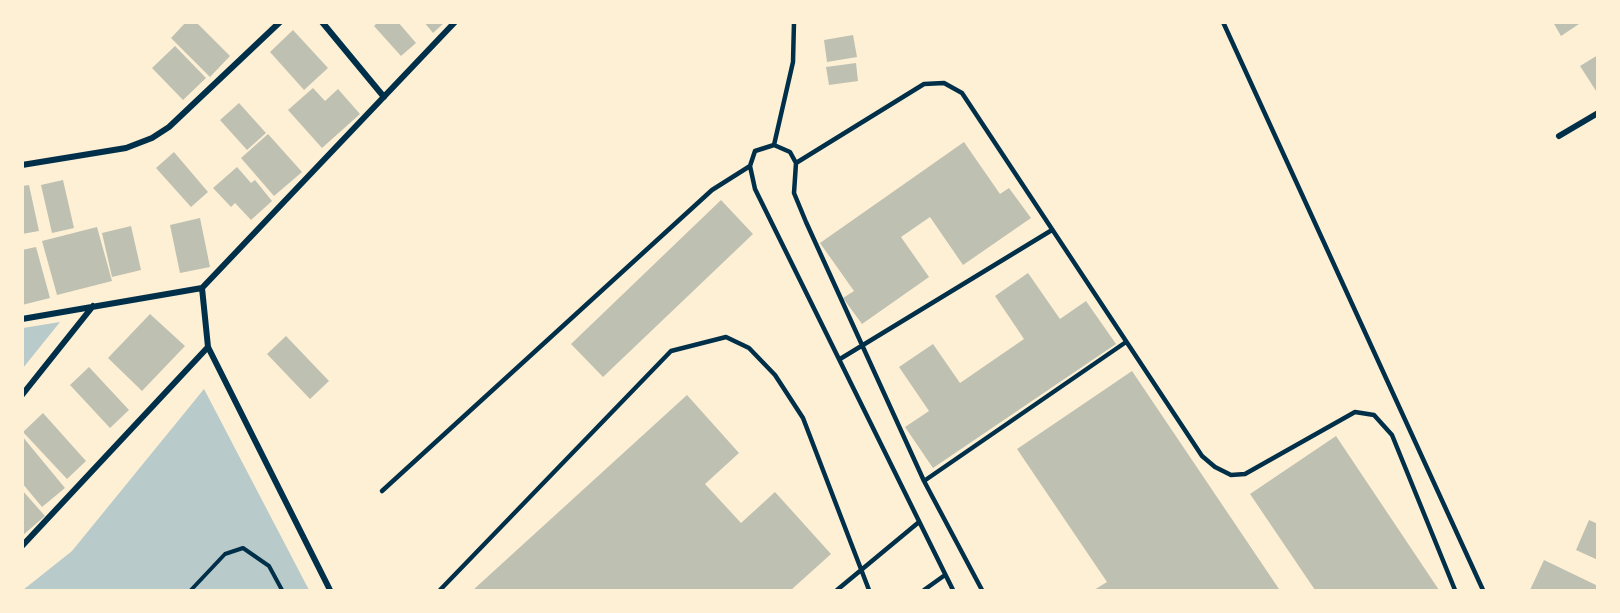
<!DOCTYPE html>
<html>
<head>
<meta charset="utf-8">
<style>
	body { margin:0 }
	#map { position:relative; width:1620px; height:613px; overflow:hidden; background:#fdf0d5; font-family:"Source Sans 3",sans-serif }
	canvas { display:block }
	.frame { position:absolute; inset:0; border:24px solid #fdf0d5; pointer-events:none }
</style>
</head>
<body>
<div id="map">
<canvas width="1620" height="613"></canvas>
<div class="frame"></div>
</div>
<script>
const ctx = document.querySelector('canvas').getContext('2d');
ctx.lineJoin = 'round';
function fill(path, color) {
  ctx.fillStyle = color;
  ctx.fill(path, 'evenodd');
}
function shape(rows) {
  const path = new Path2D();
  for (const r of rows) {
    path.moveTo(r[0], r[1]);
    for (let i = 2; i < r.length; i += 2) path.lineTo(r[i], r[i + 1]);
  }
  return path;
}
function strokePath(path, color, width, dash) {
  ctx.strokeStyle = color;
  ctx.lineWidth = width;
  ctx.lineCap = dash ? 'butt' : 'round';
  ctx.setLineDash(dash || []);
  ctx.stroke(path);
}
fill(shape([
	[60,322,23,368,23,328],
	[204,389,309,590,23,590,72,551]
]), '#b9caca');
fill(shape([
	[186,22,196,22,230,56,210,77,171,38],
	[378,22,398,22,416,43,401,56,374,26],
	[424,22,445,22,433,33],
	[1553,22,1582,22,1561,36],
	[293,30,328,68,304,90,270,52],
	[853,35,857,57,827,62,824,40],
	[175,46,206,78,183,100,152,68],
	[1598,55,1598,94,1580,66],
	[856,63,858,81,829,85,826,67],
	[313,88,325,101,338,89,360,114,322,148,288,110],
	[239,103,266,133,247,150,220,120],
	[268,134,302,172,274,196,241,158],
	[964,142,1000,194,1009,188,1031,218,963,265,930,217,901,237,929,277,862,324,843,298,854,291,820,243],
	[174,152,208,192,191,207,156,168],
	[237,167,251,183,255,180,272,201,251,220,235,203,231,207,213,188],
	[63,180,74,228,52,233,41,185],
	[29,185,39,231,22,234,22,186],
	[721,200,753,234,603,377,571,344],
	[200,218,210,267,180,273,170,225],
	[131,226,141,270,112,277,102,233],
	[97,227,112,281,57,295,42,241],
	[36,247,50,298,22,305,22,250],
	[1028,273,1060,319,1086,301,1116,344,933,468,905,427,929,411,899,367,933,344,960,383,1024,339,995,296],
	[150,314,185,346,142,391,108,358],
	[286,336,329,381,310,399,267,354],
	[89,367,129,410,110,428,70,385],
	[1132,371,1279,589,1276,590,1094,590,1107,582,1017,449],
	[687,395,739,453,705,484,741,523,775,492,831,554,791,590,473,590],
	[43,413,86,461,67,479,23,432],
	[22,436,65,488,42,507,22,483],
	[1336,436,1439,590,1315,590,1250,494],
	[22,490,45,516,22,536],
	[1589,520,1598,524,1598,560,1576,550],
	[1544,560,1598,586,1598,590,1530,590]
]), '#bec0b2');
strokePath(shape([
	[191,590,225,554,243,548,269,566,282,590]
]), '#003049', 4);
strokePath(shape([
	[1223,22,1483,590],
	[774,145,793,62,794,22],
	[796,163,924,84,944,83,962,93,1202,456,1215,467,1231,475,1245,474,1355,412,1374,415,1392,435,1455,590],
	[840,359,1052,230],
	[924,481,1126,342],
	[382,491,712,190,750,166],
	[440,590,671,351,726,337,749,348,775,375,803,418,869,590],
	[837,590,919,522],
	[924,590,945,575],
	[953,590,755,189,750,166,755,151,774,145,790,152,796,163,794,193,806,222,924,481,982,590]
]), '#003049', 4.5);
strokePath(shape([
	[322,22,384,97],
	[1559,136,1598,113],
	[22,165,126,148,152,138,169,127,280,22],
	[202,288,208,347,330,590],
	[22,319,202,288,455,22],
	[22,395,93,306],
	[22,546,208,347]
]), '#003049', 6);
</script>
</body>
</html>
